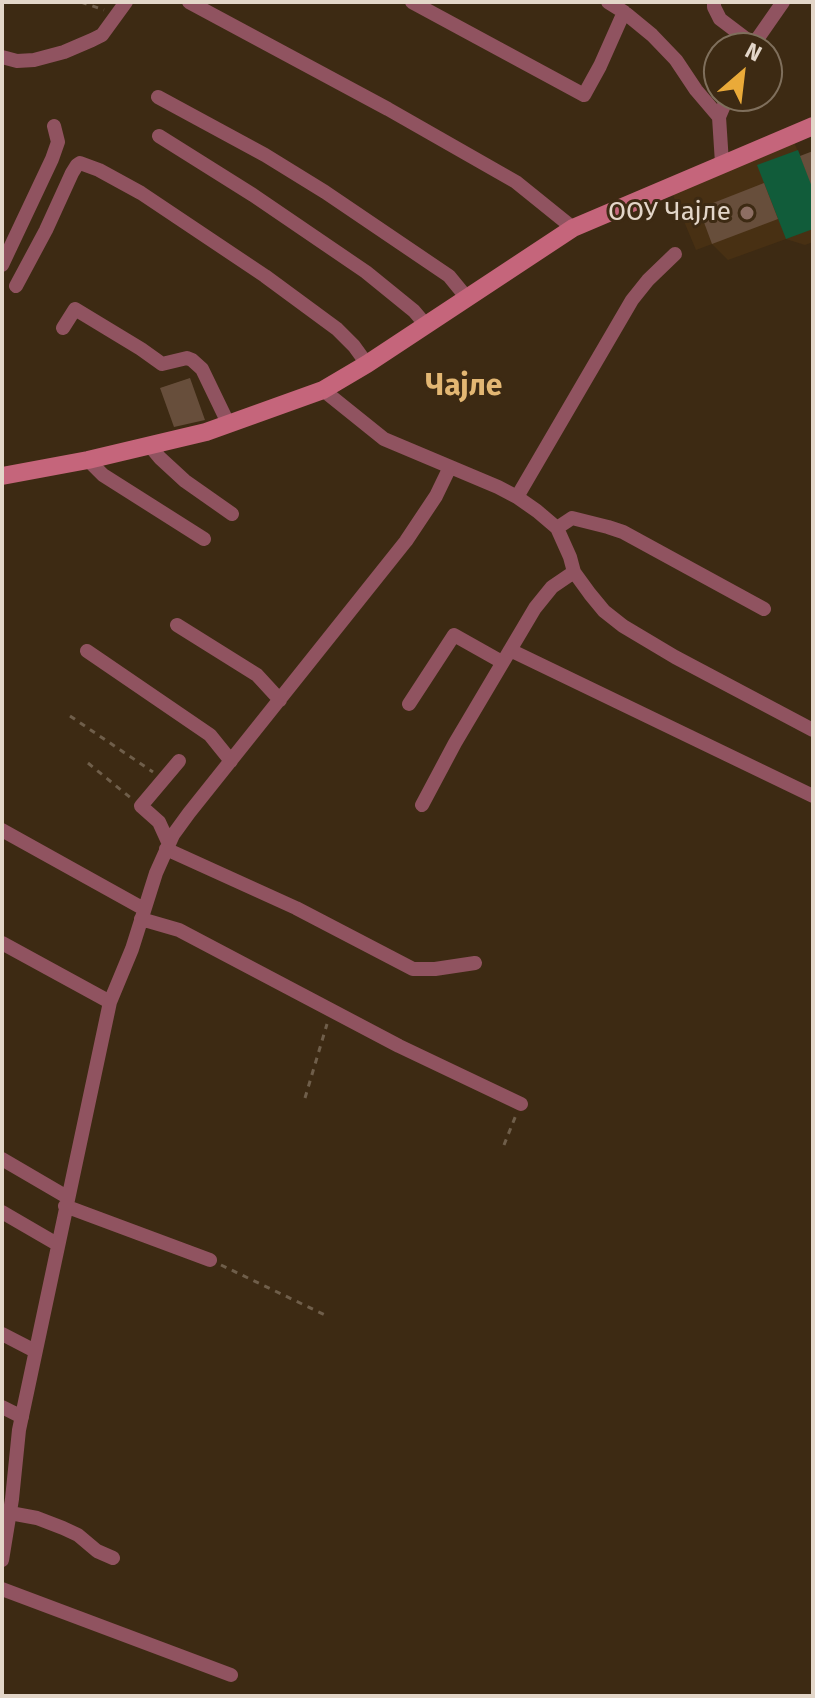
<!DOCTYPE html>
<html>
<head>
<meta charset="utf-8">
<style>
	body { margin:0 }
	#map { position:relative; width:815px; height:1698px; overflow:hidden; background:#3d2a13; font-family:"Fira Sans",sans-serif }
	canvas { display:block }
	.frame { position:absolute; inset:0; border:4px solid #e3d6c9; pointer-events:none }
	.north { position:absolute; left:703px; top:32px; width:80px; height:80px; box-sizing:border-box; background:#3d2a13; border:2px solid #7f6f5c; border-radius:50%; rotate:28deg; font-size:22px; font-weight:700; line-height:32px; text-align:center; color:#e3d6c9 }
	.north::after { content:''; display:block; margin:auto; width:28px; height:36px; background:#eaaa39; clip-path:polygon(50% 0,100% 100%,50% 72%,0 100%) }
</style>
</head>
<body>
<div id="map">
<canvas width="815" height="1698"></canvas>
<div class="frame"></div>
<div class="north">N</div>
</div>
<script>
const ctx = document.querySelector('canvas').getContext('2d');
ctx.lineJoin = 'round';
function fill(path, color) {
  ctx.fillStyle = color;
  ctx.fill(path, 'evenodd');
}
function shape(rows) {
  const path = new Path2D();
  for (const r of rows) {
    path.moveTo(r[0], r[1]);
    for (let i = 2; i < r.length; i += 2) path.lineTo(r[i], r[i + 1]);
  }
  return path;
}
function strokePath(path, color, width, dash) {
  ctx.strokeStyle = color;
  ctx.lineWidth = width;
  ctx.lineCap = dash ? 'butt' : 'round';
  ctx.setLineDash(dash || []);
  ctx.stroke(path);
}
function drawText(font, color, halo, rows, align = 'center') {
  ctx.font = font + ' "Fira Sans",sans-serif';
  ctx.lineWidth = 6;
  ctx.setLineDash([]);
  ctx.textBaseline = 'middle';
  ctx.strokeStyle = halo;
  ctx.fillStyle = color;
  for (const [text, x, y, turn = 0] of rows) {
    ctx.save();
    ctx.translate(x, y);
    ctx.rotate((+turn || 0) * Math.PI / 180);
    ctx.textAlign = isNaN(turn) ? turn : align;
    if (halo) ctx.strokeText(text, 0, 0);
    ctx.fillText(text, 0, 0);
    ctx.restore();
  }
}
fill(shape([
	[791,135,810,180,813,180,813,242,805,245,786,239,728,260,712,244,696,250,670,188]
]), '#483013');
fill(shape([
	[798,150,813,188,813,229,786,239,757,165]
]), '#115c3a');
fill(shape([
	[813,151,813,187,812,187,800,156],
	[764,183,778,219,712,244,702,217,716,212,713,203],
	[190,378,205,420,174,427,160,388]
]), '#674e3b');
strokePath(shape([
	[81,2,104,10],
	[70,716,153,772],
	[88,763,132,799],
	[305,1098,327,1024],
	[504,1145,516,1115],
	[221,1265,325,1315]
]), '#6f5e4a', 3, [6, 6]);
strokePath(shape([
	[189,2,388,109,516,182,573,228],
	[412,2,584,95,600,66,624,12],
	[608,2,624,12,652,35,676,60,696,90,719,117,722,163],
	[714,2,714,7,720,19,753,44],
	[751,48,783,2],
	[2,57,17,61,34,60,64,52,92,40,102,35,126,2],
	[158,97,265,155,325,192,449,276,467,298],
	[719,117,728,96],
	[159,136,253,195,366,272,414,311,425,324],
	[2,265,52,159,58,142,54,126],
	[16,286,46,230,72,173,77,165,80,163,99,170,141,193,265,276,337,329,354,346,367,364],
	[63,328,75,309,141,349,162,364,187,358,192,360,202,369,229,425],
	[323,390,384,439,498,487,517,497,537,511,557,528,570,557,574,572,590,594,604,611,623,626,675,657,813,730],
	[150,446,160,458,185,481,232,514],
	[88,460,103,475,204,539],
	[517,497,632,300,648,280,675,254],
	[557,528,572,518,608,527,623,532,764,609],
	[177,625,257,675,280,700],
	[510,650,813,796],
	[87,651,210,735,231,761],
	[409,704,454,635,502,662],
	[422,805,455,743,535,608,552,587,574,572],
	[2,830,144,909],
	[169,844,159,822,141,806,179,761],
	[166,849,296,908,413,969,435,969,475,963],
	[141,919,179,930,399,1046,521,1104],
	[2,943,110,1002],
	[2,1159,67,1197],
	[65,1206,210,1260],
	[2,1212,57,1244],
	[2,1334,35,1351],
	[2,1407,22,1417],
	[10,1513,37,1518,63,1528,78,1535,97,1551,113,1558],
	[2,1560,12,1499,19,1430,110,1002,132,949,156,873,173,835,189,813,406,541,436,496,450,467],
	[2,1589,231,1675]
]), '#905360', 14);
strokePath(shape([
	[2,476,88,460,206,432,323,390,367,364,573,228,813,126]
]), '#c5657b', 18);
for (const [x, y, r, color] of [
	[747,213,8,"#8d6e63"]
]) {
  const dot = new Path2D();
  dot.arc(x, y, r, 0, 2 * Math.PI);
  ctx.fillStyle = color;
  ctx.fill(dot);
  strokePath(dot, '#3d2a13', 3);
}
drawText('26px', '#e3d6c9', '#3d2a13', [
	["ООУ Чајле",731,213]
], 'right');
drawText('bold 30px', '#e3b773', '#3d2a13', [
	["Чајле",464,387]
]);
</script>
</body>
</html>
